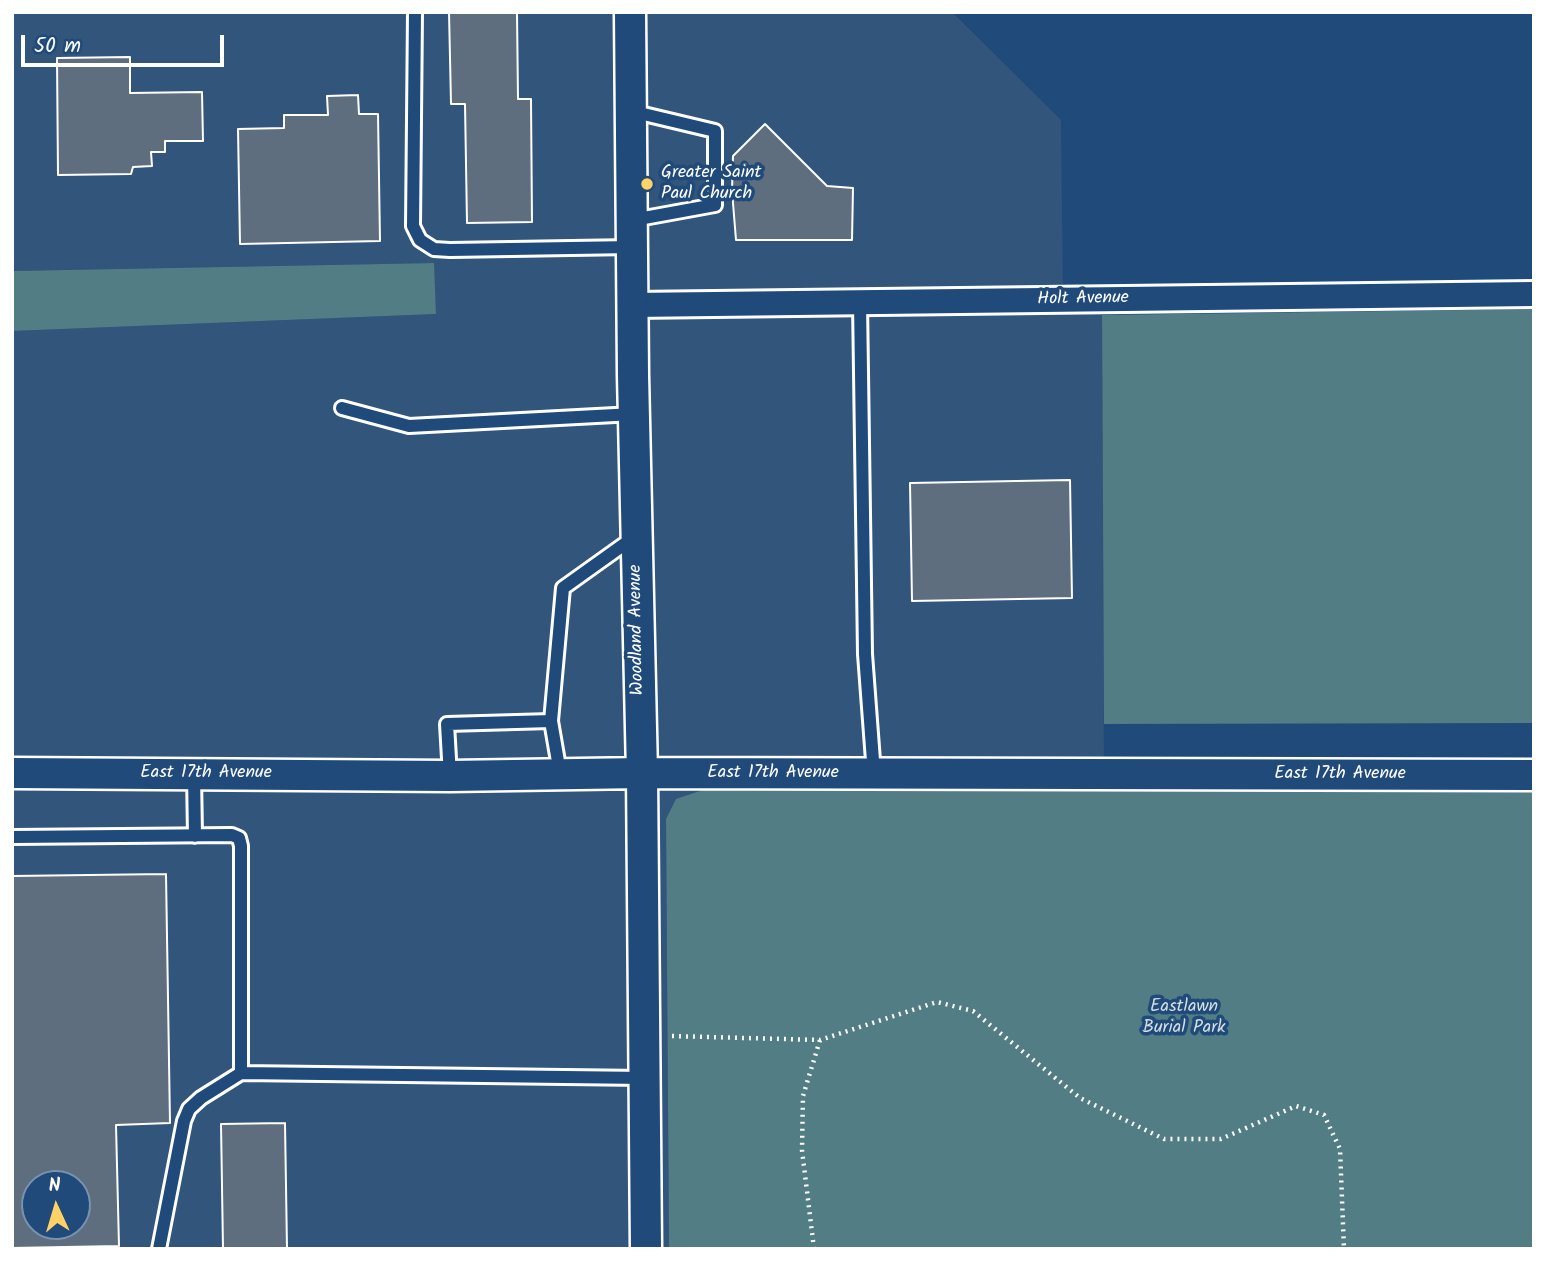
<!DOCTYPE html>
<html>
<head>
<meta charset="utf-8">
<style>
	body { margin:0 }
	#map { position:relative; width:1546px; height:1261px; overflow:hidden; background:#1f4a7a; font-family:Kalam,sans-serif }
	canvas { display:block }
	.frame { position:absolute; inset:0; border:14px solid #fff; pointer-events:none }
	.north { position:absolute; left:21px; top:1170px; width:70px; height:70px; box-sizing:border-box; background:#1f4a7a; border:2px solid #7992af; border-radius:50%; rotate:356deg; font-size:19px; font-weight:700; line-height:28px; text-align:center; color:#fff }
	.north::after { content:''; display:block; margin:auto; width:24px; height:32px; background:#ffd166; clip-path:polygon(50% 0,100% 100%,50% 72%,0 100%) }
	.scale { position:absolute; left:21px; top:35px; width:203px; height:32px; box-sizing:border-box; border:4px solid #fff; border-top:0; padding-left:9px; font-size:21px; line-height:24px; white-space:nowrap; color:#fff; -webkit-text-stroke:5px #1f4a7a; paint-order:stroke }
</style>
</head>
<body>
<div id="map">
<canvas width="1546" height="1261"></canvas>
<div class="frame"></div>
<div class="north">N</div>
<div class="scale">50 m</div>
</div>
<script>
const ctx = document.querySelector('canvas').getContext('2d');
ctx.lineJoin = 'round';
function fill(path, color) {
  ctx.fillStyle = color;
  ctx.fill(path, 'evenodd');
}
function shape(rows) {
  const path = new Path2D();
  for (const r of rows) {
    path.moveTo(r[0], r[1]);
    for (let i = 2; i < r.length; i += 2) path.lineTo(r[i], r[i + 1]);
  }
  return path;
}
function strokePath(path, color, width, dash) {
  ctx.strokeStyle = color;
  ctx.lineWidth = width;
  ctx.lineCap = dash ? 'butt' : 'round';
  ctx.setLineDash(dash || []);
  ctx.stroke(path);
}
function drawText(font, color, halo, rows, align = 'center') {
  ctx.font = font + ' Kalam,sans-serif';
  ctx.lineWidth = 7;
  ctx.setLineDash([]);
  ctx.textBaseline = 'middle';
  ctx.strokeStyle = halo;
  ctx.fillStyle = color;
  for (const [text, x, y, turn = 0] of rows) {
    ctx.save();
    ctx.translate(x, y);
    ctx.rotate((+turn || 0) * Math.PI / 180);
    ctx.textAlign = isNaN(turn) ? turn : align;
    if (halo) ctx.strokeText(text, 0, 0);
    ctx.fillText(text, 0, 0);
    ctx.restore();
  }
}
fill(shape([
	[12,12,952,12,1061,120,1063,298,1102,297,1104,788,666,819,669,1249,12,1249,12,331,436,314,433,263,12,271],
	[35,1184,77,1184,77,1226,35,1226]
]), '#32557b');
fill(shape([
	[434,263,436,314,12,331,12,271],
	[1534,309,1534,723,1104,724,1102,315],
	[712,787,1534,789,1534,1249,669,1249,666,819,676,799]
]), '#527d85');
const building = shape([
	[449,12,517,12,518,99,531,99,532,222,467,223,465,104,451,104,449,12],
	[130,57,130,93,202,92,203,141,165,141,165,152,151,152,152,166,133,167,131,174,58,175,57,58,130,57],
	[358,95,359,114,378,114,380,241,240,244,238,129,284,128,284,115,328,115,327,96,358,95],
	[765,124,827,186,853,188,852,240,736,240,732,191,733,156,765,124],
	[1070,480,1072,598,912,601,910,483,1070,480],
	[166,874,170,1123,116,1125,119,1246,12,1248,12,876,166,874],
	[35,1184,77,1184,77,1226,35,1226,35,1184],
	[285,1123,287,1249,223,1249,221,1124,285,1123]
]);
fill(building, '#5e6e7e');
strokePath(building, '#fff', 2);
const service = shape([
	[415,12,413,226,420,240,434,249,450,250,632,247],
	[631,111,715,131,715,205,633,220],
	[860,302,865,654,874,774],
	[342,408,409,426,634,414],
	[560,773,551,721,563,588,633,538],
	[194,774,195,836],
	[450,776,447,724,551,721],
	[12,837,232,835,239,838,241,846,241,1073,645,1078],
	[159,1249,184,1121,189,1109,201,1098,241,1073]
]);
const minor = shape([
	[632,305,1534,294]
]);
const tertiary = shape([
	[630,12,633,375,642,773,646,1249],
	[12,773,450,776,642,773,1534,775]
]);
strokePath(service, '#fff', 18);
strokePath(minor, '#fff', 30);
strokePath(tertiary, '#fff', 35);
strokePath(shape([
	[672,1036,820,1040,937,1002,973,1011,1080,1098,1164,1139,1221,1139,1296,1106,1324,1115,1340,1149,1344,1249],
	[814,1249,802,1150,803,1096,820,1040]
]), '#fff', 4.5, [2, 5]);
strokePath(service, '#1f4a7a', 12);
strokePath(minor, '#1f4a7a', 24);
strokePath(tertiary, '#1f4a7a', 30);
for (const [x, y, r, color] of [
	[647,184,7,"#ffd166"]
]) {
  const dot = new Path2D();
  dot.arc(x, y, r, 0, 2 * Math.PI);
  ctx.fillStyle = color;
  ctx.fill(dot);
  strokePath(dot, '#1f4a7a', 2.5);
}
drawText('18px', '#fff', '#1f4a7a', [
	["Greater Saint",661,174],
	["Paul Church",661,195]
], 'left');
drawText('18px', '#fff', '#1f4a7a', [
	["Holt Avenue",1083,300,-1],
	["Woodland Avenue",638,630,-91],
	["East 17th Avenue",206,774],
	["East 17th Avenue",773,774],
	["East 17th Avenue",1340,775]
]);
drawText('18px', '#d4dee0', '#1f4a7a', [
	["Eastlawn",1184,1008],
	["Burial Park",1184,1029]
]);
</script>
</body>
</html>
